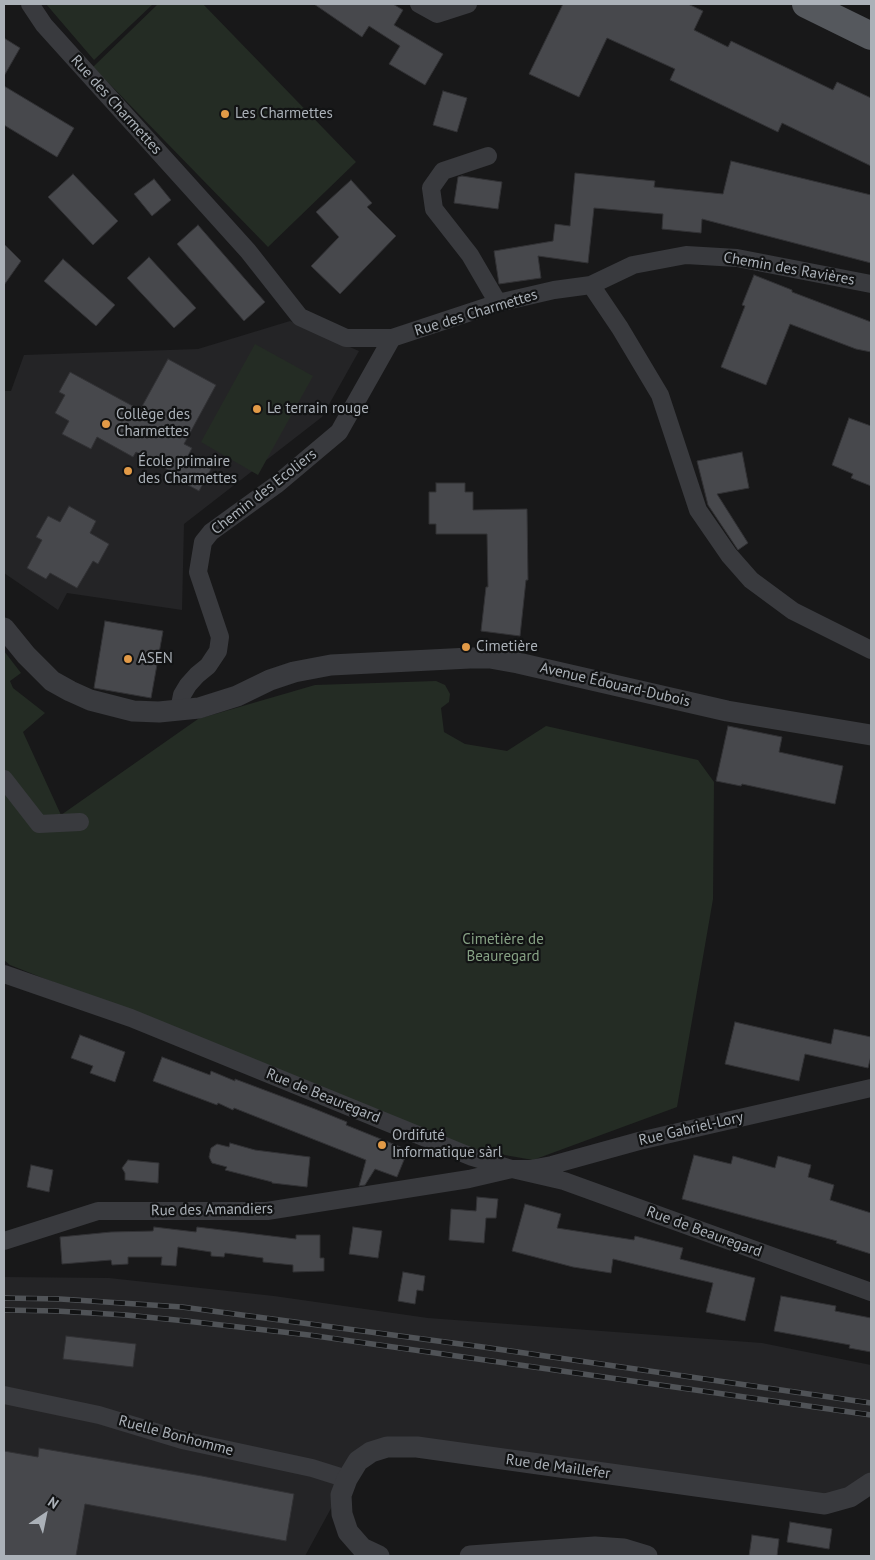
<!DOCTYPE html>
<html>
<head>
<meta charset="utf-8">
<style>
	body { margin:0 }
	#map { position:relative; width:875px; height:1560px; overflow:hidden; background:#181819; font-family:"PT Sans",sans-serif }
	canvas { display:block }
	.frame { position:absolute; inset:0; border:5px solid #abb1b8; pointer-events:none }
	.north { position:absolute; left:20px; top:1490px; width:50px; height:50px; -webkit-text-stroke:4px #121314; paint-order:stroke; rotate:34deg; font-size:14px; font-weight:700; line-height:20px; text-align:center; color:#abb1b8 }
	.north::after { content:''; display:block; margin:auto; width:18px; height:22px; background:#abb1b8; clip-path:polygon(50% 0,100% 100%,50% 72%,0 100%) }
</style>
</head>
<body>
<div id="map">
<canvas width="875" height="1560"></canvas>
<div class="frame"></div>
<div class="north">N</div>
</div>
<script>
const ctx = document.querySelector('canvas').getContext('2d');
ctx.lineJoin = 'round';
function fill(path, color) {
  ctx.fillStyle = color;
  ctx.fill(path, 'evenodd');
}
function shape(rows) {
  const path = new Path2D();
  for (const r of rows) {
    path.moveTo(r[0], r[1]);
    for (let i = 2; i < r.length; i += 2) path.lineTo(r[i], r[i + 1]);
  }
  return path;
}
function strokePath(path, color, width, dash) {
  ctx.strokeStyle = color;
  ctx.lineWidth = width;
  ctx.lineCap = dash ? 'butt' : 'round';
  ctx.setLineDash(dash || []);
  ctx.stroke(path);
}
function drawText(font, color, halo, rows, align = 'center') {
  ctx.font = font + ' "PT Sans",sans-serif';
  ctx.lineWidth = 4.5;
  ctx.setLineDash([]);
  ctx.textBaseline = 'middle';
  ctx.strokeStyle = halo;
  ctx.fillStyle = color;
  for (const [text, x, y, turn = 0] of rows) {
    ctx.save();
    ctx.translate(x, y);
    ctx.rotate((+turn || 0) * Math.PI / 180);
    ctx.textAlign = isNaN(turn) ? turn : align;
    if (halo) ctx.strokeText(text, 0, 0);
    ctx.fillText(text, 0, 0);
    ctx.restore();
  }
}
fill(shape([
	[290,321,359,351,322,417,184,524,182,610,67,593,58,610,4,573,4,391,11,391,24,355,198,349],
	[4,1277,109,1278,274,1296,428,1318,762,1343,871,1365,871,1486,850,1497,387,1447,347,1479,305,1556,4,1556]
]), '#242426');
fill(shape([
	[46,4,153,4,94,60],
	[158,4,203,4,356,162,268,247,93,67],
	[255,344,313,376,258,475,201,442],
	[4,651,21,673,10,681,13,688,45,713,23,732,61,815,198,719,315,685,436,681,445,685,450,694,449,702,441,708,444,732,465,744,507,751,546,726,698,760,714,782,713,899,677,1107,533,1160,476,1150,10,965,4,960]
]), '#242c24');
const building = shape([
	[314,4,393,4,403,10,394,25,443,54,425,85,389,64,400,46,369,26,362,37,314,4],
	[563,4,688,4,703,11,694,30,728,47,731,41,833,90,837,82,871,98,871,166,782,123,778,132,670,80,675,69,607,38,579,97,529,74,563,4],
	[4,38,20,48,4,76,4,38],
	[4,86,74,128,57,157,4,125,4,86],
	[443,91,467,98,457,132,433,125,443,91],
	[731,161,871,195,871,263,702,219,701,233,662,229,663,214,594,208,588,263,538,256,541,278,499,284,494,251,553,241,555,224,570,226,575,173,655,181,654,187,723,194,731,161],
	[73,174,118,221,93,245,48,197,73,174],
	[462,176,502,182,498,209,454,203,458,177,462,176],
	[154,179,171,200,152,216,134,194,154,179],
	[351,180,372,203,367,207,396,236,340,294,311,266,339,237,316,212,351,180],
	[198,225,265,302,244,321,177,244,198,225],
	[4,244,21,261,4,285,4,244],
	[149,257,196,308,174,328,127,278,149,257],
	[63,259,115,305,96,326,44,281,63,259],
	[754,275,792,290,792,292,871,322,871,352,856,349,790,324,766,385,721,367,745,306,742,305,754,275],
	[168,359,216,385,184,444,192,448,188,456,211,469,199,491,173,477,174,476,170,474,172,472,136,452,133,457,97,437,91,449,62,434,69,421,55,413,65,395,59,392,70,372,140,410,168,359],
	[849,418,871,426,871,486,851,478,853,474,832,465,849,418],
	[742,452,749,488,717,494,748,543,738,550,708,505,697,461,742,452],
	[436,483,465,483,465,492,473,492,473,510,527,509,528,580,526,580,520,636,481,631,486,587,488,587,487,534,436,534,436,524,429,524,429,492,436,492,436,483],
	[69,506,96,521,90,533,109,544,98,564,93,561,77,588,50,573,46,579,27,568,42,540,36,537,48,516,60,522,69,506],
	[105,621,163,631,151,698,94,688,105,621],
	[728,726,782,737,779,752,843,766,835,804,742,784,741,786,716,781,728,726],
	[735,1022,831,1044,834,1029,871,1037,871,1056,868,1068,805,1054,799,1081,725,1064,735,1022],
	[80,1035,125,1052,115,1082,90,1073,93,1066,71,1058,80,1035],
	[162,1057,210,1075,211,1071,235,1081,235,1079,315,1109,347,1122,346,1125,408,1150,397,1177,375,1169,365,1185,359,1186,366,1160,234,1108,233,1110,218,1103,217,1105,153,1081,162,1057],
	[230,1143,255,1150,310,1157,307,1187,272,1183,272,1182,225,1170,227,1167,212,1163,209,1157,211,1148,217,1144,229,1147,230,1143],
	[694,1155,731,1164,733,1156,775,1168,778,1156,811,1165,808,1177,834,1185,830,1200,871,1213,871,1254,836,1243,837,1241,682,1199,694,1155],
	[128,1160,159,1163,158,1183,125,1180,125,1173,122,1168,128,1160],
	[31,1165,53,1170,49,1192,27,1187,31,1165],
	[477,1197,498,1199,496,1218,486,1218,484,1243,449,1240,451,1209,476,1211,477,1197],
	[525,1204,561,1214,557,1228,634,1240,635,1236,683,1248,680,1259,755,1278,745,1321,706,1312,713,1283,613,1259,611,1273,573,1267,512,1251,525,1204],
	[154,1227,196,1232,197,1227,296,1239,296,1235,320,1235,320,1258,324,1258,324,1271,293,1272,293,1265,263,1262,263,1258,225,1253,224,1257,211,1256,211,1252,178,1247,176,1266,161,1265,162,1257,128,1257,128,1264,112,1265,111,1260,62,1264,60,1237,111,1232,153,1231,154,1227],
	[353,1227,382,1231,378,1258,349,1254,353,1227],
	[403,1272,425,1276,423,1291,417,1290,415,1304,398,1301,403,1272],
	[781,1296,836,1306,835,1311,871,1318,871,1352,849,1348,850,1345,774,1331,781,1296],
	[66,1336,136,1344,133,1367,63,1359,66,1336],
	[39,1448,202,1476,294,1494,286,1541,85,1504,76,1556,4,1556,4,1451,38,1457,39,1448],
	[790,1522,832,1529,829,1549,787,1542,790,1522],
	[752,1535,779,1539,777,1556,749,1556,752,1535]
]);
fill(building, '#47484c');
strokePath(building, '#323235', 1);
strokePath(shape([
	[30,4,44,25,248,251,300,317,346,338,392,338,498,303,554,290,591,285,620,328,660,395,698,510,729,555,751,580,793,611,871,650],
	[419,4,437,14,468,4],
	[488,156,443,171,431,188,434,209,470,255,498,303],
	[591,285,633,265,686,255,737,258,871,284],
	[179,710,182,695,188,685,197,675,208,666,218,651,220,637,198,572,203,542,211,532,276,485,339,432,392,338],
	[4,779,39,824,80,822],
	[4,974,131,1018,472,1157,512,1169,564,1181,871,1292],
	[4,1241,98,1211,267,1211,469,1179,512,1169,530,1169,552,1165,639,1141,871,1088],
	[4,1395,99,1415,182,1440,312,1468,347,1479]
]), '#393a3e', 18);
strokePath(shape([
	[4,628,26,655,52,681,70,691,90,700,133,711,159,712,199,708,237,696,270,680,294,672,331,665,470,658,490,658,518,663,727,711,871,735],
	[379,1556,362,1548,348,1532,342,1514,341,1495,347,1479,358,1461,371,1452,387,1447,417,1447,825,1504,850,1497,871,1483],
	[470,1556,595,1547,624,1549,647,1556]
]), '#393a3e', 21);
strokePath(shape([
	[806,4,871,36]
]), '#55585d', 28);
const rail = shape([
	[4,1298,60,1299,182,1307,483,1347,871,1403],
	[4,1310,56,1311,126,1315,186,1321,309,1335,871,1415]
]);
strokePath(rail, '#505357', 5.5);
strokePath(rail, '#121314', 4, [11]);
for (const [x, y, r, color] of [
	[225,114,5,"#e29a47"],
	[257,409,5,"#e29a47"],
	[106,424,5,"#e29a47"],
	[128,471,5,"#e29a47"],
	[466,647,5,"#e29a47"],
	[128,659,5,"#e29a47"],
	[382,1145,5,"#e29a47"]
]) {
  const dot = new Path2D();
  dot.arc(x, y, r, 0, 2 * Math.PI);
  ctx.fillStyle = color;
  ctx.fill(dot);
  strokePath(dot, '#121314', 2);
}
drawText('15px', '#abb1b8', '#121314', [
	["Rue des Charmettes",116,105,48],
	["Chemin des Ravières",789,269,10],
	["Rue des Charmettes",476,313,-17],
	["Chemin des Ecoliers",264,492,-38],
	["Avenue Édouard-Dubois",615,685,13],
	["Rue de Beauregard",323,1096,22],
	["Rue Gabriel-Lory",691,1129,-13],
	["Rue des Amandiers",212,1210,-1],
	["Rue de Beauregard",704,1232,20],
	["Ruelle Bonhomme",176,1436,15],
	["Rue de Maillefer",558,1467,8]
]);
drawText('15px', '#abb1b8', '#121314', [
	["Les Charmettes",235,114],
	["Le terrain rouge",267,409],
	["Collège des",116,415],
	["Charmettes",116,432],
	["École primaire",138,462],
	["des Charmettes",138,479],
	["Cimetière",476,647],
	["ASEN",138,659],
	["Ordifuté",392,1136],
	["Informatique sàrl",392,1153]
], 'left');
drawText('15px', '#86a184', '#121314', [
	["Cimetière de",503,940],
	["Beauregard",503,957]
]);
</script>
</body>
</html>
